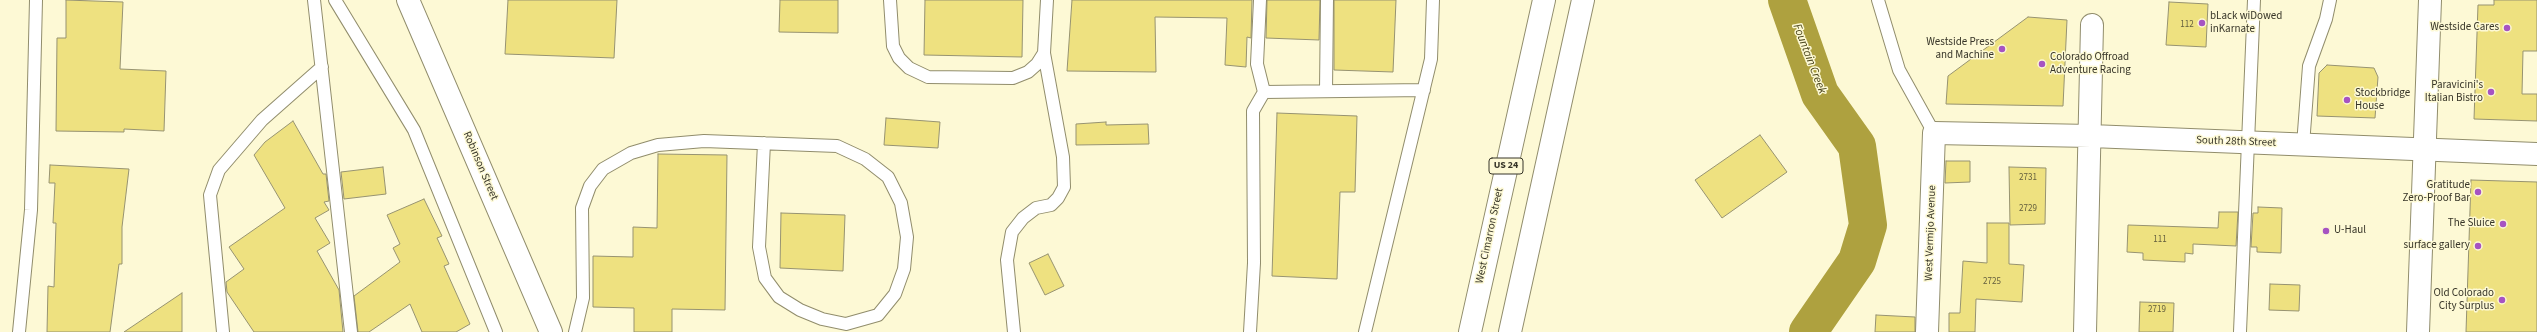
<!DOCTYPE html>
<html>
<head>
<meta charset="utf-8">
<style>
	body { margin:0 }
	canvas { display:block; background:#fdf9d5 }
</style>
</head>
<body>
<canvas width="2537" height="332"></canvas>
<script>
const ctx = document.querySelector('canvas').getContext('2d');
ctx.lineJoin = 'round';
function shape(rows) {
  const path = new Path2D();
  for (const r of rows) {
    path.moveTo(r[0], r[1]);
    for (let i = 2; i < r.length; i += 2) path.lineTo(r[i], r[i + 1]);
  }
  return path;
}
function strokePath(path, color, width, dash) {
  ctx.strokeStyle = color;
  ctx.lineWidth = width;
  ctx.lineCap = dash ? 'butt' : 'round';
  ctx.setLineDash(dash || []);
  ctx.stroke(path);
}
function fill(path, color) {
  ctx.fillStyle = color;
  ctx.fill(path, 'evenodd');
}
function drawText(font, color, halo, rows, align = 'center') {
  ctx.font = font + ' "Source Sans 3",sans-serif';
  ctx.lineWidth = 3;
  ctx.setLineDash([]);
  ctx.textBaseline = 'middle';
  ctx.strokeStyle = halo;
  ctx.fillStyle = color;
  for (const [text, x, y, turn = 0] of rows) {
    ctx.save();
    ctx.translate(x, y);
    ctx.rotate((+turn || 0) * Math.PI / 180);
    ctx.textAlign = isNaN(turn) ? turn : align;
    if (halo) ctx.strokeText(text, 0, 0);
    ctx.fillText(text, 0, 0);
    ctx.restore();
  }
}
strokePath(shape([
	[1787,0,1820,94,1857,146,1868,225,1857,261,1808,332]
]), '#aea13f', 38);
const building = shape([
	[66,0,123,2,120,69,166,71,164,131,124,129,124,132,56,131,57,38,66,38,66,0],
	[508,0,617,0,614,58,505,54,508,0],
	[780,0,838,0,838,33,779,32,780,0],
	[925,0,1023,0,1022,57,924,55,925,0],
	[1072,0,1252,0,1251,38,1247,37,1246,67,1225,65,1227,18,1155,17,1156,72,1067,71,1072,0],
	[1267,0,1320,0,1319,40,1266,38,1267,0],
	[1334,0,1396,0,1393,72,1334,70,1334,0],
	[2494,0,2537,0,2537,51,2523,51,2522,94,2537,94,2537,121,2474,119,2478,5,2494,5,2494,0],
	[2169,2,2208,4,2206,47,2166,45,2169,2],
	[2028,17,2067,20,2063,106,1946,104,1948,76,2028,17],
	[2327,65,2374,68,2378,77,2375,118,2317,116,2319,73,2327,65],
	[1277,113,1357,116,1355,192,1340,192,1337,279,1272,276,1277,113],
	[886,118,940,122,938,148,884,145,886,118],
	[293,121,323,174,326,174,329,201,324,202,329,210,315,218,330,243,317,251,339,290,343,332,254,332,227,292,226,282,244,269,229,247,285,208,254,155,265,142,293,121],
	[1106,122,1106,125,1148,124,1149,144,1076,145,1076,124,1106,122],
	[1760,135,1787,172,1722,218,1695,180,1760,135],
	[658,154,727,155,725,310,672,309,672,332,634,332,634,308,593,307,593,256,633,257,633,227,657,228,658,154],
	[1946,161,1970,161,1970,182,1945,183,1946,161],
	[50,165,129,169,122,227,122,264,119,264,110,332,47,332,48,286,54,287,56,223,53,223,55,183,49,183,50,165],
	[383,167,386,194,344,199,341,172,383,167],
	[2009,167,2046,168,2045,224,2010,225,2009,167],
	[2471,180,2537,182,2537,332,2466,332,2471,180],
	[424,199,442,236,437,238,449,264,444,266,470,324,456,332,422,332,410,304,369,332,358,332,354,296,400,262,393,248,400,244,387,215,424,199],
	[2258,207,2282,208,2281,253,2257,252,2257,247,2251,247,2253,213,2258,213,2258,207],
	[2219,212,2238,212,2236,246,2193,244,2193,254,2185,253,2185,262,2143,260,2143,253,2127,252,2128,225,2218,228,2219,212],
	[781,213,845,215,843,271,780,268,781,213],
	[1987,223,2009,223,2009,264,2024,265,2022,302,1976,299,1975,332,1949,332,1949,313,1960,313,1963,261,1987,263,1987,223],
	[1048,254,1064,286,1045,295,1029,263,1048,254],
	[2270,284,2300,285,2299,311,2269,310,2270,284],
	[182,293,182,332,124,332,182,293],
	[2140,302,2174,303,2173,332,2139,332,2140,302],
	[1876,315,1915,317,1915,332,1875,332,1876,315]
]);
fill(building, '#eee180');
strokePath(building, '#979371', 1);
const lane = shape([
	[314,0,351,332],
	[335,0,414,130,496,332],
	[890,0,893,46,899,58,909,68,928,77,1013,78,1028,72,1037,64,1044,53,1047,0],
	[1260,0,1257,64,1264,92],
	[1878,0,1899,70,1934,133],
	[1326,91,1327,0],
	[2303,145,2309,66,2326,19,2330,0],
	[19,332,31,210,36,0],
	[223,332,210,195,219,170,262,120,322,67],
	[575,332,583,298,582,208,590,186,603,169,631,153,658,145,704,141,837,146,865,159,888,177,901,203,907,237,904,269,895,294,878,315,846,324,822,319,800,310,779,297,765,278,759,247,764,143],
	[1014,332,1007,260,1012,232,1023,218,1036,208,1051,205,1058,198,1064,187,1063,157,1044,53],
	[1250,332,1254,263,1253,111,1264,92,1424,90],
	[1365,332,1431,59,1433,0],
	[2240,332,2254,0]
]);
const street = shape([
	[408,0,551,332],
	[1927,332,1934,133,2091,136,2537,154],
	[2085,332,2092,25]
]);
const primary = shape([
	[2418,332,2430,0]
]);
const highway = shape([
	[1470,332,1544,0],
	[1510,332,1583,0]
]);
strokePath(lane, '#918d6c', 14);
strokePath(street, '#918d6c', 24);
strokePath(primary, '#918d6c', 24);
strokePath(highway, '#918d6c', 24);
strokePath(lane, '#fff', 12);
strokePath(street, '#fff', 22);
strokePath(primary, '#fff', 22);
strokePath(highway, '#fff', 22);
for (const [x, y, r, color] of [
	[2202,23,4,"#a653c2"],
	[2507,28,4,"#a653c2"],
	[2002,49,4,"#a653c2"],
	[2042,64,4,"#a653c2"],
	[2491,92,4,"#a653c2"],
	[2347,100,4,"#a653c2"],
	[2478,192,4,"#a653c2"],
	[2503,224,4,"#a653c2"],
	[2326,231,4,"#a653c2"],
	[2478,246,4,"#a653c2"],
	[2502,300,4,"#a653c2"]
]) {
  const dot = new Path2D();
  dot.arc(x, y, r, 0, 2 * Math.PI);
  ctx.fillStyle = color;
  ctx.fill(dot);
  strokePath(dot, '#fdf9d5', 1.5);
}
drawText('9px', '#65603e', null, [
	["112",2187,25],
	["2731",2028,178],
	["2729",2028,209],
	["111",2160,240],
	["2725",1992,282],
	["2719",2157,310]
]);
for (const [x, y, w] of [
	[1506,166,34]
]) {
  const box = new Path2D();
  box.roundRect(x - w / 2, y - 8, w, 16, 3);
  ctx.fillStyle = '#fdf9d5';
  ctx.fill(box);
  strokePath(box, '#373528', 1);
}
drawText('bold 10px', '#373528', null, [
	["US 24",1506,166]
]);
drawText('11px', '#373528', '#fdf9d5', [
	["bLack wiDowed",2210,17,"left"],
	["inKarnate",2210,30,"left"],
	["Westside Cares",2499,28],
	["Westside Press",1994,43],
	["and Machine",1994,56],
	["Colorado Offroad",2050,58,"left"],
	["Adventure Racing",2050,71,"left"],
	["Paravicini's",2483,86],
	["Italian Bistro",2483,99],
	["Stockbridge",2355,94,"left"],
	["House",2355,107,"left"],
	["Gratitude",2470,186],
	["Zero-Proof Bar",2470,199],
	["The Sluice",2495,224],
	["U-Haul",2334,231,"left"],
	["surface gallery",2470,246],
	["Old Colorado",2494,294],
	["City Surplus",2494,307]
], 'right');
drawText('11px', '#373528', '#fdf9d5', [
	["South 28th Street",2236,142,2],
	["Robinson Street",480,166,67],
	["West Vermijo Avenue",1931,233,-88],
	["West Cimarron Street",1490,236,-78]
]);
drawText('italic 12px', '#49441b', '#fdf9d5', [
	["Fountain Creek",1809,59,69]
]);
</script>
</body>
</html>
